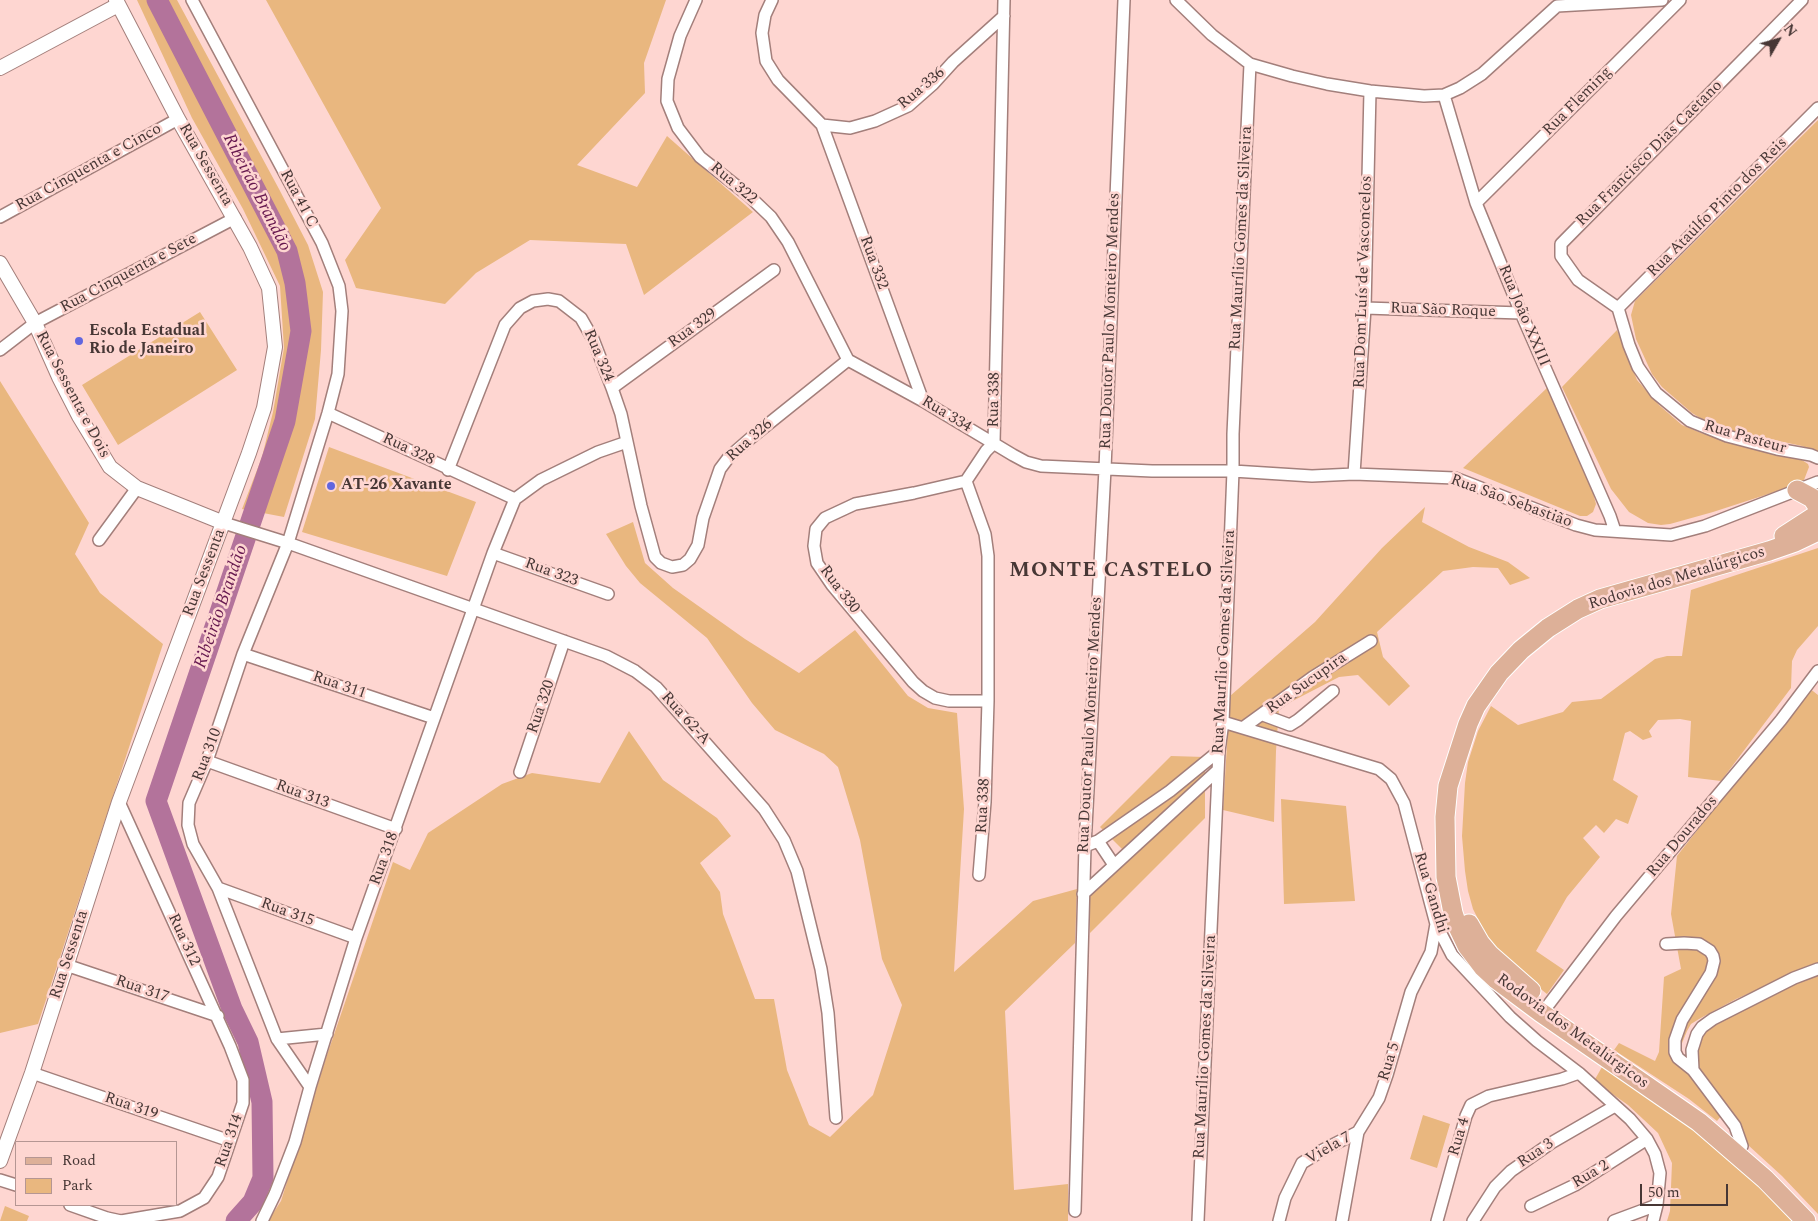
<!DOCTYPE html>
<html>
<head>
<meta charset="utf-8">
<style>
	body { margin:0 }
	#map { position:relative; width:1818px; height:1221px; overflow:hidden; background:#fed6d1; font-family:Spectral,serif }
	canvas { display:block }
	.legend { position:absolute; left:15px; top:1141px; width:162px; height:65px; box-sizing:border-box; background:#fed6d1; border:1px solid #b59693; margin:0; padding:6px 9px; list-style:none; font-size:15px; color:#473735 }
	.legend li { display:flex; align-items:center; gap:10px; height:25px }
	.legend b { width:25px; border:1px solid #b59693 }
	.north { position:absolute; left:1753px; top:15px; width:50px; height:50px; -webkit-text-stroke:4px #fed6d1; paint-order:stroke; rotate:52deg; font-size:14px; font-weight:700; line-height:20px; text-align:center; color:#473735 }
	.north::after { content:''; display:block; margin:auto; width:18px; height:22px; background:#473735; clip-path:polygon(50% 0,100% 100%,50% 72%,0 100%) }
	.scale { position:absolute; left:1640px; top:1184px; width:88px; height:22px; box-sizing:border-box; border:2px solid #473735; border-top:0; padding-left:6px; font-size:15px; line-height:18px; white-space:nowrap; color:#473735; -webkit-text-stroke:4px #fed6d1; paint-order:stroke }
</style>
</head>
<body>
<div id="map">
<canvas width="1818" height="1221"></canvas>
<ul class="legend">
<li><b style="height:6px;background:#ddb098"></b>Road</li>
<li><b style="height:14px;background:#e9b77f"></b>Park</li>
</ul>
<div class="north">N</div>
<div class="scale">50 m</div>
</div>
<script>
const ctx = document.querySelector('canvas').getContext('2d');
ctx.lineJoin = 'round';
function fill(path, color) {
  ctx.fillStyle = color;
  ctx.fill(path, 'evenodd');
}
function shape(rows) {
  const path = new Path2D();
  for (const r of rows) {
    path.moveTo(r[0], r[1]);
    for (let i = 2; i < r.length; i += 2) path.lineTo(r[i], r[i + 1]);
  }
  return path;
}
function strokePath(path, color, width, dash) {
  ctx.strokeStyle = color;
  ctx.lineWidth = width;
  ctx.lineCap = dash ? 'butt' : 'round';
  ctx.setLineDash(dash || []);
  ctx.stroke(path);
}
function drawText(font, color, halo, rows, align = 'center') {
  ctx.font = font + ' Spectral,serif';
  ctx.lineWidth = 5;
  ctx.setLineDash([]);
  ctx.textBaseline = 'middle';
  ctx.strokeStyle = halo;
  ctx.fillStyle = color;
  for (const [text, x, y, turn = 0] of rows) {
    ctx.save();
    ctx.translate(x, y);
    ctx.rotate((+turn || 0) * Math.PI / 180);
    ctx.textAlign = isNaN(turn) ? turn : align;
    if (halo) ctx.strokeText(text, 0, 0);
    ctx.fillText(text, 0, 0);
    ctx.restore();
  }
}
fill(shape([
	[137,0,177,0,279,189,308,245,323,292,321,350,315,419,284,517,242,509,262,457,273,412,284,348,280,286,243,209,192,118],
	[266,0,666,0,644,63,645,93,577,165,637,187,667,136,753,212,644,295,626,244,530,240,476,273,445,304,356,288,345,260,381,208],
	[1818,120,1818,452,1802,446,1724,429,1705,421,1692,413,1662,387,1652,374,1636,339,1631,315,1635,301],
	[200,312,237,370,118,445,82,385],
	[1617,330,1637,380,1660,406,1682,425,1701,433,1802,460,1808,464,1809,467,1804,480,1796,485,1713,512,1670,524,1661,525,1648,523,1629,512,1611,489,1562,387],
	[0,381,89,523,75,554,100,593,163,644,38,1024,0,1033],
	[1548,387,1592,489,1596,504,1593,512,1587,516,1580,516,1463,468],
	[329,447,476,502,447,576,302,532],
	[1425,507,1422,522,1469,547,1508,562,1530,578,1510,585,1498,568,1473,567,1443,571,1377,632,1383,657,1410,686,1389,706,1358,675,1339,677,1279,708,1276,751,1274,822,1223,810,1230,696,1315,622,1382,548],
	[633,522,645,563,673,588,745,639,799,673,855,630,908,696,928,708,957,713,964,809,954,972,1033,901,1077,889,1075,943,1005,1011,1014,1190,1068,1184,1068,1221,268,1221,281,1201,326,1058,393,862,410,870,428,833,502,784,532,773,600,783,629,731,663,780,717,818,731,836,700,863,720,892,723,914,755,999,774,999,787,1070,809,1125,830,1137,873,1095,902,1005,882,959,860,840,838,767,824,754,775,730,752,703,707,638,640,583,626,566,606,534],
	[1818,548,1818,626,1797,650,1792,661,1791,688,1721,781,1688,777,1691,721,1680,719,1658,720,1649,731,1652,737,1643,740,1630,731,1625,733,1613,780,1638,796,1628,824,1616,819,1604,833,1596,825,1583,838,1600,857,1567,897,1536,951,1564,970,1547,994,1513,967,1489,941,1473,909,1468,891,1465,871,1462,836,1465,783,1468,762,1478,731,1491,706,1518,725,1563,712,1572,702,1601,699,1655,659,1667,656,1682,656,1691,590],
	[1809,688,1818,695,1818,965,1802,970,1736,999,1699,1019,1691,1024,1687,1031,1680,1048,1686,1070,1722,1115,1717,1121,1689,1099,1614,1050,1619,1043,1655,1061,1659,1052,1664,977,1681,969,1671,914,1677,856],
	[1171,756,1205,757,1205,818,1090,933,1089,892,1130,857,1100,827],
	[1281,799,1346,806,1355,901,1284,904],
	[1818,972,1818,1214,1782,1176,1748,1145,1737,1119,1704,1079,1698,1066,1697,1054,1699,1043,1705,1032,1713,1024],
	[1602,1067,1677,1116,1722,1151,1753,1178,1795,1221,1667,1221,1670,1211,1672,1163,1658,1133,1628,1105,1594,1081],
	[1423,1115,1450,1124,1437,1168,1410,1159],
	[5,1206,29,1216,27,1221,0,1221]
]), '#e9b77f');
strokePath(shape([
	[157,0,287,251,295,283,301,331,285,421,156,801,232,1009,248,1042,262,1102,263,1178,253,1202,236,1221]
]), '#b3739b', 21);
const minor = shape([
	[192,0,322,243,339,286,342,311,338,374,328,413,288,543,243,654,207,761,189,803,188,825,193,844,218,888,277,1039,310,1087],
	[696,0,680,36,668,79,667,101,678,128,700,157,748,195,771,217,788,242,848,360],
	[772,0,765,15,762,33,766,61,778,80,822,125,850,128,875,121,908,106,933,84,953,62,1004,16],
	[1176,0,1212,35,1250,64,1292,76,1327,84,1370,91,1424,96,1444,95,1460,88,1482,74,1557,6,1662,0],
	[1444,95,1476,203,1521,313,1610,516,1615,531],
	[822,125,923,401],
	[1476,203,1680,0],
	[0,217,178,119],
	[1365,308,1521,313],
	[1618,308,1578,280,1561,256,1561,244,1802,0],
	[1618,308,1818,108],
	[1618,308,1629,345,1638,367,1656,393,1690,421,1727,436,1777,449,1811,455,1818,458],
	[0,350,35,323,235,218],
	[848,360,923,401,1013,455,1026,462,1041,466,1152,471,1233,471,1312,476,1354,474,1455,478,1576,525,1595,530,1671,535,1705,526,1818,482],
	[612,388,774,270],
	[328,413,515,499],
	[448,470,505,325,520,308,533,301,548,299,559,301,581,318,593,339,612,388,621,414,641,506,655,557,661,563,672,567,683,565,690,559,698,545,703,518,720,469,729,457,752,437,848,360],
	[1354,474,1365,308,1370,91],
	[966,481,914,493,855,504,825,518,816,529,814,546,817,563,832,585,913,682,923,691,935,698,949,701,988,701],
	[515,499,541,480,598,452,627,442],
	[224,523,288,543,606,656,635,671,656,687,764,809,784,840,797,871,821,969,828,1013,836,1118],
	[99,540,137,488],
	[493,553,608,594],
	[243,654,434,718],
	[1263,715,1290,725,1298,720,1333,691],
	[1223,722,1379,769,1391,779,1404,803,1436,924,1452,955,1510,1017,1537,1041,1579,1073,1630,1119,1647,1139,1655,1154,1660,1173,1657,1205,1653,1221],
	[1244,727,1313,677,1371,641],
	[207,761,396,829],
	[520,772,564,641],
	[1098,841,1114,865],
	[1085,846,1098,841,1170,791,1219,751],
	[979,875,985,802,988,701,988,556,985,534,966,481,986,451,994,443,1004,0],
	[218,888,356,938],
	[1083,894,1218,770],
	[1666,944,1684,943,1699,944,1710,951,1713,956,1714,961,1711,973,1682,1020,1675,1040,1675,1052,1678,1058,1693,1070],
	[66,965,218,1016],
	[1549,1004,1616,916,1781,720,1818,671],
	[277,1039,327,1034],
	[32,1073,230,1141],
	[1742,1146,1735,1126,1693,1070,1692,1050,1697,1034,1702,1027,1713,1019,1794,978,1818,969],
	[0,1180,16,1185],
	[70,1205,107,1218,121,1221,180,1211,204,1198,218,1177,243,1103,243,1080,230,1046,119,802],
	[1531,1206,1575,1185,1647,1139],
	[1075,1211,1085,846,1105,469,1124,0],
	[262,1221,275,1194,295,1142,310,1087,356,938,493,553,515,499],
	[1198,1221,1219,751,1223,722,1233,471,1233,434,1250,64],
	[1279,1221,1285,1198,1302,1163,1323,1150,1358,1132],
	[1342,1221,1358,1132,1379,1098,1387,1075,1411,992,1431,952,1436,924,1457,925],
	[1437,1221,1466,1116,1471,1105,1489,1096,1562,1079,1579,1073],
	[1473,1221,1495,1187,1511,1171,1551,1143,1615,1106],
	[1614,1221,1657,1205]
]);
const tertiary = shape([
	[0,68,118,5],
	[0,263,35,323,59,377,79,416,110,467,137,488,224,523],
	[0,1161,32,1073,119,802,249,453,264,408,275,347,269,288,250,247,178,119,116,0]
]);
const primary = shape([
	[1797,490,1812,498,1818,507],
	[1784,536,1818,514],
	[1469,924,1480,943,1490,955,1531,991],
	[1806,1221,1765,1179,1699,1122,1540,1012,1497,980,1483,967,1467,946,1457,925,1453,913,1446,877,1445,817,1448,786,1468,724,1476,706,1499,673,1521,650,1548,628,1578,609,1600,599,1769,551,1795,542,1818,531]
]);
strokePath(minor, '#a37f7b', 14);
strokePath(tertiary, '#a37f7b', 16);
strokePath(primary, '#fff', 21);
strokePath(minor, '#fff', 11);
strokePath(tertiary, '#fff', 14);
strokePath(primary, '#ddb098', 19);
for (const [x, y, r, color] of [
	[79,341,5,"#6166df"],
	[331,486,5,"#6166df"]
]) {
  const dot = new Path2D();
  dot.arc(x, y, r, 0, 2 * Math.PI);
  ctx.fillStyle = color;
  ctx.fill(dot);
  strokePath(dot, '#fed6d1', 2);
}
drawText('16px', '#473735', '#fed6d1', [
	["Rua 336",922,89,-40],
	["Rua Fleming",1578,102,-45],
	["Rua Francisco Dias Caetano",1650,154,-45],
	["Rua Sessenta",205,165,60],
	["Rua Cinquenta e Cinco",89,168,-29],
	["Rua 322",733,184,40],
	["Rua 41 C",298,199,62],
	["Rua Ataúlfo Pinto dos Reis",1718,208,-45],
	["Rua Maurílio Gomes da Silveira",1242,238,-87],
	["Rua 332",873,263,70],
	["Rua Cinquenta e Sete",129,274,-28],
	["Rua Dom Luís de Vasconcelos",1364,282,-88],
	["Rua São Roque",1443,311,2],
	["Rua João XXIII",1523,316,67],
	["Rua Doutor Paulo Monteiro Mendes",1111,321,-88],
	["Rua 329",693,329,-36],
	["Rua 324",598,356,67],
	["Rua Sessenta e Dois",72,395,62],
	["Rua 338",995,400,-89],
	["Rua 334",946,415,31],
	["Rua Pasteur",1745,438,16],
	["Rua 326",750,441,-42],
	["Rua 328",408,450,25],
	["Rua São Sebastião",1511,502,20],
	["Rua Sessenta",205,573,-69],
	["Rua 323",551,573,20],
	["Rodovia dos Metalúrgicos",1677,579,-17],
	["Rua 330",839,590,53],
	["Rua Maurílio Gomes da Silveira",1225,642,-87],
	["Rua Sucupira",1307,684,-35],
	["Rua 311",339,686,19],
	["Rua 320",542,707,-71],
	["Rua 62-A",685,719,48],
	["Rua Doutor Paulo Monteiro Mendes",1091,725,-87],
	["Rua 310",208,755,-69],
	["Rua 313",302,795,20],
	["Rua 338",984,806,-87],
	["Rua Dourados",1683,837,-50],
	["Rua 318",385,859,-70],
	["Rua Gandhi",1430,893,73],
	["Rua 315",287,913,20],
	["Rua 312",183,940,65],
	["Rua Sessenta",70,955,-72],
	["Rua 317",142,990,19],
	["Rodovia dos Metalúrgicos",1572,1032,36],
	["Rua Maurílio Gomes da Silveira",1206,1047,-87],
	["Rua 5",1390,1062,-73],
	["Rua 319",131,1107,19],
	["Rua 4",1460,1137,-74],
	["Rua 314",230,1141,-71],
	["Viela 7",1329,1149,-30],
	["Rua 3",1536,1154,-34],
	["Rua 2",1591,1175,-31]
]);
drawText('bold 16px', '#473735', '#fed6d1', [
	["Escola Estadual",89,332],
	["Rio de Janeiro",89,350],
	["AT-26 Xavante",341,486]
], 'left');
drawText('italic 18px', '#66184f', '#fed6d1', [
	["Ribeirão Brandão",256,193,63],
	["Ribeirão Brandão",222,607,-71]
]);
ctx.letterSpacing = '1px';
drawText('bold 21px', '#473735', '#fed6d1', [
	["MONTE CASTELO",1111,572]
]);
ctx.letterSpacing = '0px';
</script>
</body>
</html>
